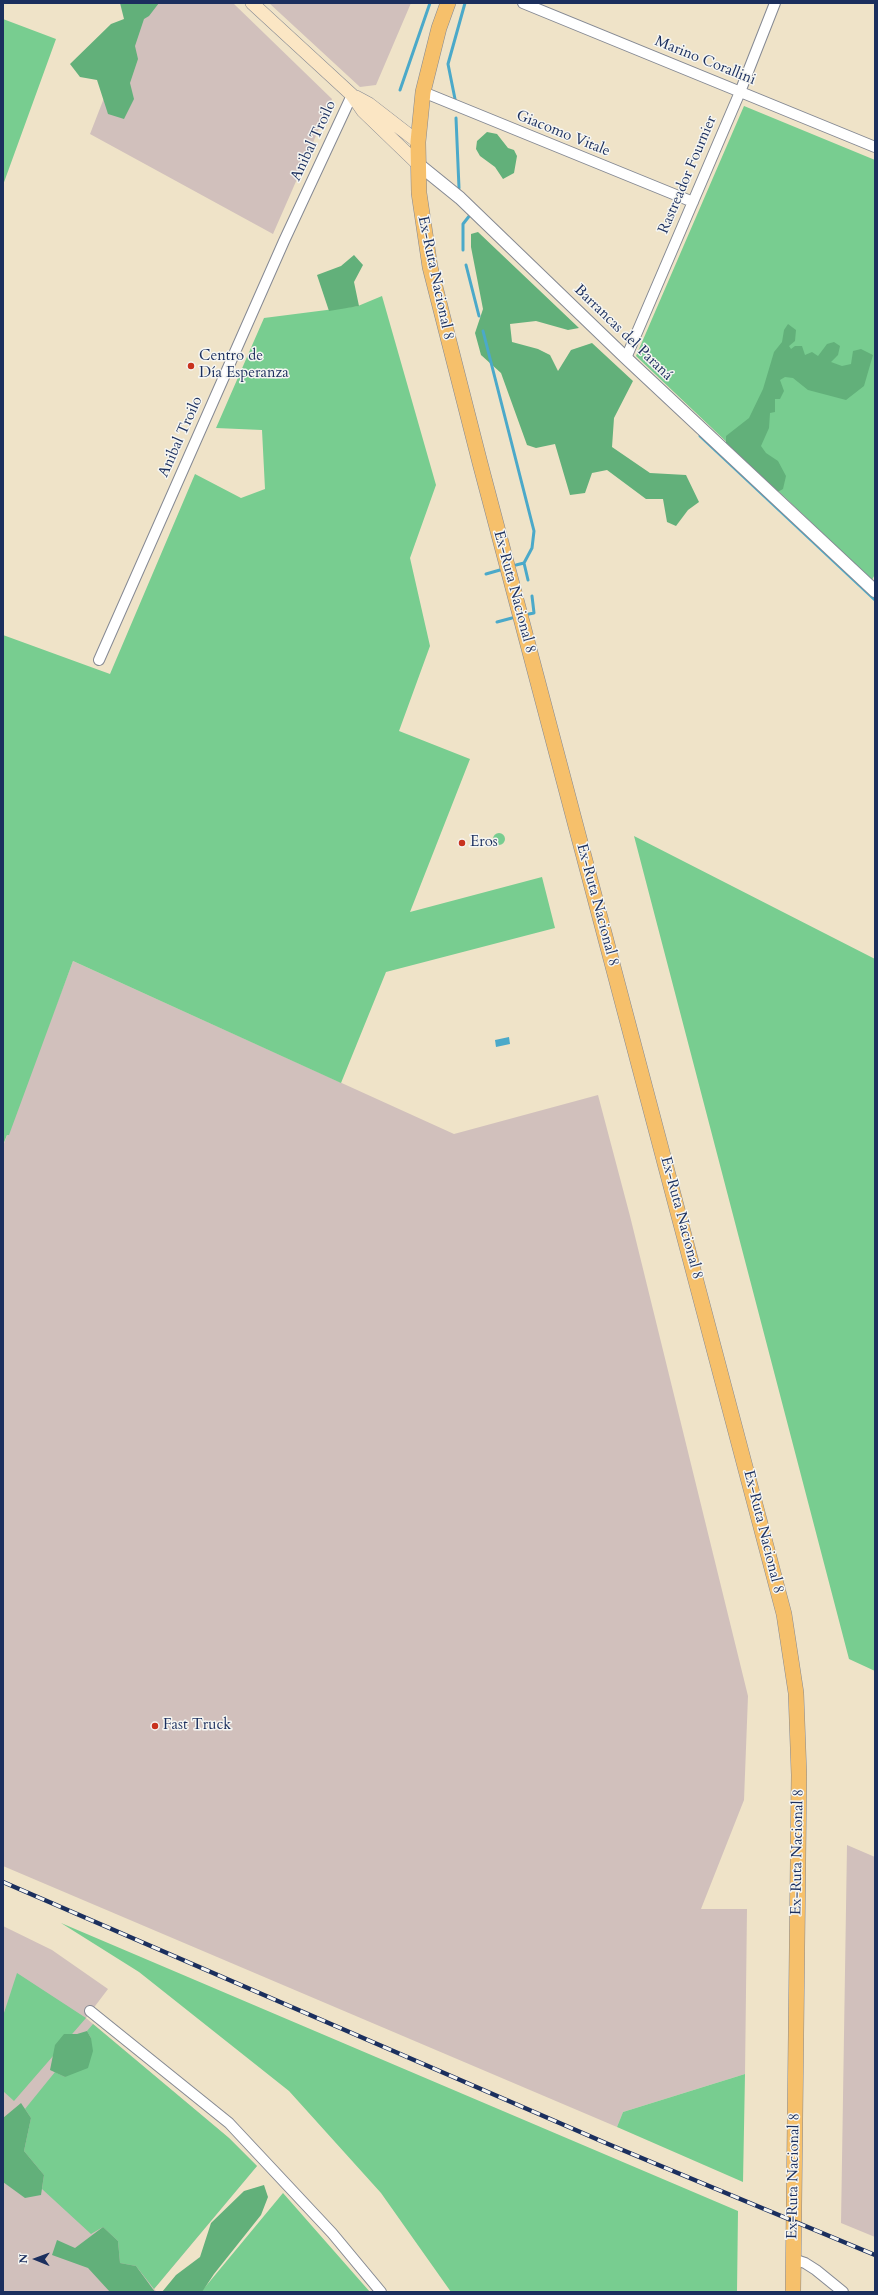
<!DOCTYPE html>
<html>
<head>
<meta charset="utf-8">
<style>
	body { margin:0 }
	#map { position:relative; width:878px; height:2295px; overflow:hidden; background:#efe3c8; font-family:Cardo,serif }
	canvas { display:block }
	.frame { position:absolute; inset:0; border:4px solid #1b2f5e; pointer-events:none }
	.north { position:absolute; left:16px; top:2239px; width:40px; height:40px; -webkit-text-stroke:3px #f6f6f2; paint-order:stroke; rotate:271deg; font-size:11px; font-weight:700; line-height:16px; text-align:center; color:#1b2f5e }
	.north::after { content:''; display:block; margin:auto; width:14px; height:18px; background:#1b2f5e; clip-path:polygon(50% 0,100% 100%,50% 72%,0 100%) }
</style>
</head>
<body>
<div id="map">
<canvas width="878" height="2295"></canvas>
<div class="frame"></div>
<div class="north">N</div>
</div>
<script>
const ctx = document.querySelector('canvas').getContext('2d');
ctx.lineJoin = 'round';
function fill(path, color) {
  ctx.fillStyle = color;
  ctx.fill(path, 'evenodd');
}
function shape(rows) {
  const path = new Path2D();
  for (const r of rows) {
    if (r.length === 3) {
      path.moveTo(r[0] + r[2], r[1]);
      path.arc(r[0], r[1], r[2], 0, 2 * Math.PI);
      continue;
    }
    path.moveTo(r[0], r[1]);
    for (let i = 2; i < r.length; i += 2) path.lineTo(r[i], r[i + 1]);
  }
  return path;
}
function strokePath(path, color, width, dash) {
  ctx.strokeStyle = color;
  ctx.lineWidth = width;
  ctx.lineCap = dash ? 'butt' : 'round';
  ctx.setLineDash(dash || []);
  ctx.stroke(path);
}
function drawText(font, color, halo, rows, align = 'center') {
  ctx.font = font + ' Cardo,serif';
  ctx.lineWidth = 3;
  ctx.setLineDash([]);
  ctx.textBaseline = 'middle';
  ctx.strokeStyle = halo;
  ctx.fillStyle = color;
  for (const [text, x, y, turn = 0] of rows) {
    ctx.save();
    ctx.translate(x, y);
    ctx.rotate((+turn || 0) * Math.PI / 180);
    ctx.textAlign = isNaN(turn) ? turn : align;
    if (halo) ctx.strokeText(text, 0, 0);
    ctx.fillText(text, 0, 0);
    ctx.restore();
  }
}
fill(shape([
	[141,3,233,3,332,99,273,234,90,134],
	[269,3,411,3,376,85,360,87],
	[73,961,454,1134,598,1095,630,1216,748,1696,744,1800,701,1909,747,1909,745,2074,623,2112,617,2127,3,1866,3,1146],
	[847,1845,875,1857,875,2237,841,2223],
	[3,1926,52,1950,108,1989,86,2018,229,2138,257,2166,154,2289,157,2292,3,2292]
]), '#d1c0bc');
fill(shape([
	[3,19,56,39,3,185],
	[744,106,875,160,875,574,872,580,636,356],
	[382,296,436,485,410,558,430,646,399,731,470,759,410,912,542,877,555,928,386,972,341,1083,73,961,9,1135,7,1135,3,1145,3,635,110,674,195,474,241,498,265,489,262,430,216,428,264,318,358,306],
	[499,839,6],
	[634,836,875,959,875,1671,849,1659],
	[61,1923,738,2211,737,2292,451,2292,381,2193,289,2091,139,1972],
	[17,1973,86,2018,14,2101,3,2091,3,2016],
	[93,2024,229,2138,257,2166,154,2289,136,2266,120,2263,118,2241,103,2227,91,2234,42,2189,44,2175,24,2151,31,2118,25,2109,55,2072,65,2077,91,2038,87,2031],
	[745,2074,743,2182,617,2127,623,2112],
	[283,2193,370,2292,201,2292]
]), '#78cd90');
fill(shape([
	[120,3,159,3,149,16,144,19,135,46,138,59,130,83,134,99,124,119,108,114,97,80,80,77,70,64,111,24,124,19],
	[487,132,497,134,508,148,514,150,517,156,514,173,503,179,495,167,480,156,476,149,477,141],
	[478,232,579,328,568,330,536,321,510,324,512,342,538,349,550,355,558,371,571,350,592,343,633,381,614,418,612,447,650,473,686,475,699,502,688,510,676,526,667,522,663,499,646,499,607,470,592,473,585,493,570,495,555,444,536,448,527,445,501,373,481,355,475,333,483,309,471,247,471,234],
	[354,255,363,265,354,282,359,306,329,311,317,275,341,266],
	[788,324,796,330,795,341,789,346,791,349,795,346,802,346,805,355,812,352,818,356,827,344,834,342,840,346,838,355,831,362,842,366,851,364,853,351,861,349,873,355,864,386,846,400,808,390,793,378,785,377,780,380,784,391,780,399,775,399,775,412,770,413,769,428,761,446,766,453,778,461,786,476,783,489,774,494,726,449,726,436,749,418,763,389,774,352,782,342,784,330],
	[87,2031,91,2038,93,2051,88,2068,65,2077,50,2070,55,2045,64,2034,77,2034],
	[21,2103,31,2118,24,2151,44,2175,41,2195,25,2198,3,2182,3,2118],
	[264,2185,268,2197,261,2215,214,2274,202,2292,162,2292,176,2275,200,2257,211,2223,244,2191],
	[103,2227,118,2241,120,2263,136,2266,155,2292,110,2292,88,2268,52,2255,57,2240,75,2248]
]), '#62b07a');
fill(shape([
	[509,1037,510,1044,496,1047,495,1040]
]), '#4ba9c9');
strokePath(shape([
	[400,90,430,3],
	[455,99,448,64,465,3],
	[456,118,459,188],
	[463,250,463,224,470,215],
	[466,265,479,316],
	[483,331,534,531,532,548,524,563,516,565],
	[700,436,875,600],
	[524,563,528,580],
	[486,574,500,570],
	[529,614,534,613,532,596],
	[497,622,512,618]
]), '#4ba9c9', 3);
const minor = shape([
	[523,3,875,147],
	[423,92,693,202],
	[626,358,740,92,775,3],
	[99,660,284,241,352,95],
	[90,2011,229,2123,332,2233,381,2292],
	[793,2259,805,2263,816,2270,843,2292]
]);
const tertiary = shape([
	[418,164,460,198,626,358,875,591]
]);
const secondary = shape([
	[252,3,352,95,363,111,418,164],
	[356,97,369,104,418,142]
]);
const primary = shape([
	[448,3,439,28,423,92,418,142,419,193,430,267,480,463,784,1614,796,1693,799,1775,793,2292]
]);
strokePath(minor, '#858993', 12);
strokePath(tertiary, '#858993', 14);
strokePath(secondary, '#858993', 14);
strokePath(primary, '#858993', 16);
strokePath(minor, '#fff', 10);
strokePath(tertiary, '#fff', 12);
strokePath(secondary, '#fbe6c4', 13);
strokePath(primary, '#f6c06b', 15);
const rail = shape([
	[3,1882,608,2144,875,2255]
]);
strokePath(rail, '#1b2f5e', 4.5);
strokePath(rail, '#f6f6f2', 3, [9]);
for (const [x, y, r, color] of [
	[191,366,4,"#c8321e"],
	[462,843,4,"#c8321e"],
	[155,1726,4,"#c8321e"]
]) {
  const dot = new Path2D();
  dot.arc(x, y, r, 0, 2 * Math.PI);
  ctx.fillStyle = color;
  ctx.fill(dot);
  strokePath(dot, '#f6f6f2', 1.5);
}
drawText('15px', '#1b2f5e', '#f6f6f2', [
	["Marino Corallini",705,61,22],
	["Giacomo Vitale",563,134,22],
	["Anibal Troilo",314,141,-65],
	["Rastreador Fournier",688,175,-67],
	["Ex-Ruta Nacional 8",435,278,78],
	["Barrancas del Paraná",623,333,44],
	["Anibal Troilo",181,437,-66],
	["Ex-Ruta Nacional 8",514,592,75],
	["Ex-Ruta Nacional 8",597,905,75],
	["Ex-Ruta Nacional 8",681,1218,75],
	["Ex-Ruta Nacional 8",763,1532,76],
	["Ex-Ruta Nacional 8",798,1852,-89],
	["Ex-Ruta Nacional 8",794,2176,-89]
]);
drawText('15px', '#1b2f5e', '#f6f6f2', [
	["Centro de",199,357],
	["Día Esperanza",199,374],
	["Eros",470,843],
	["Fast Truck",163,1726]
], 'left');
</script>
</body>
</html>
